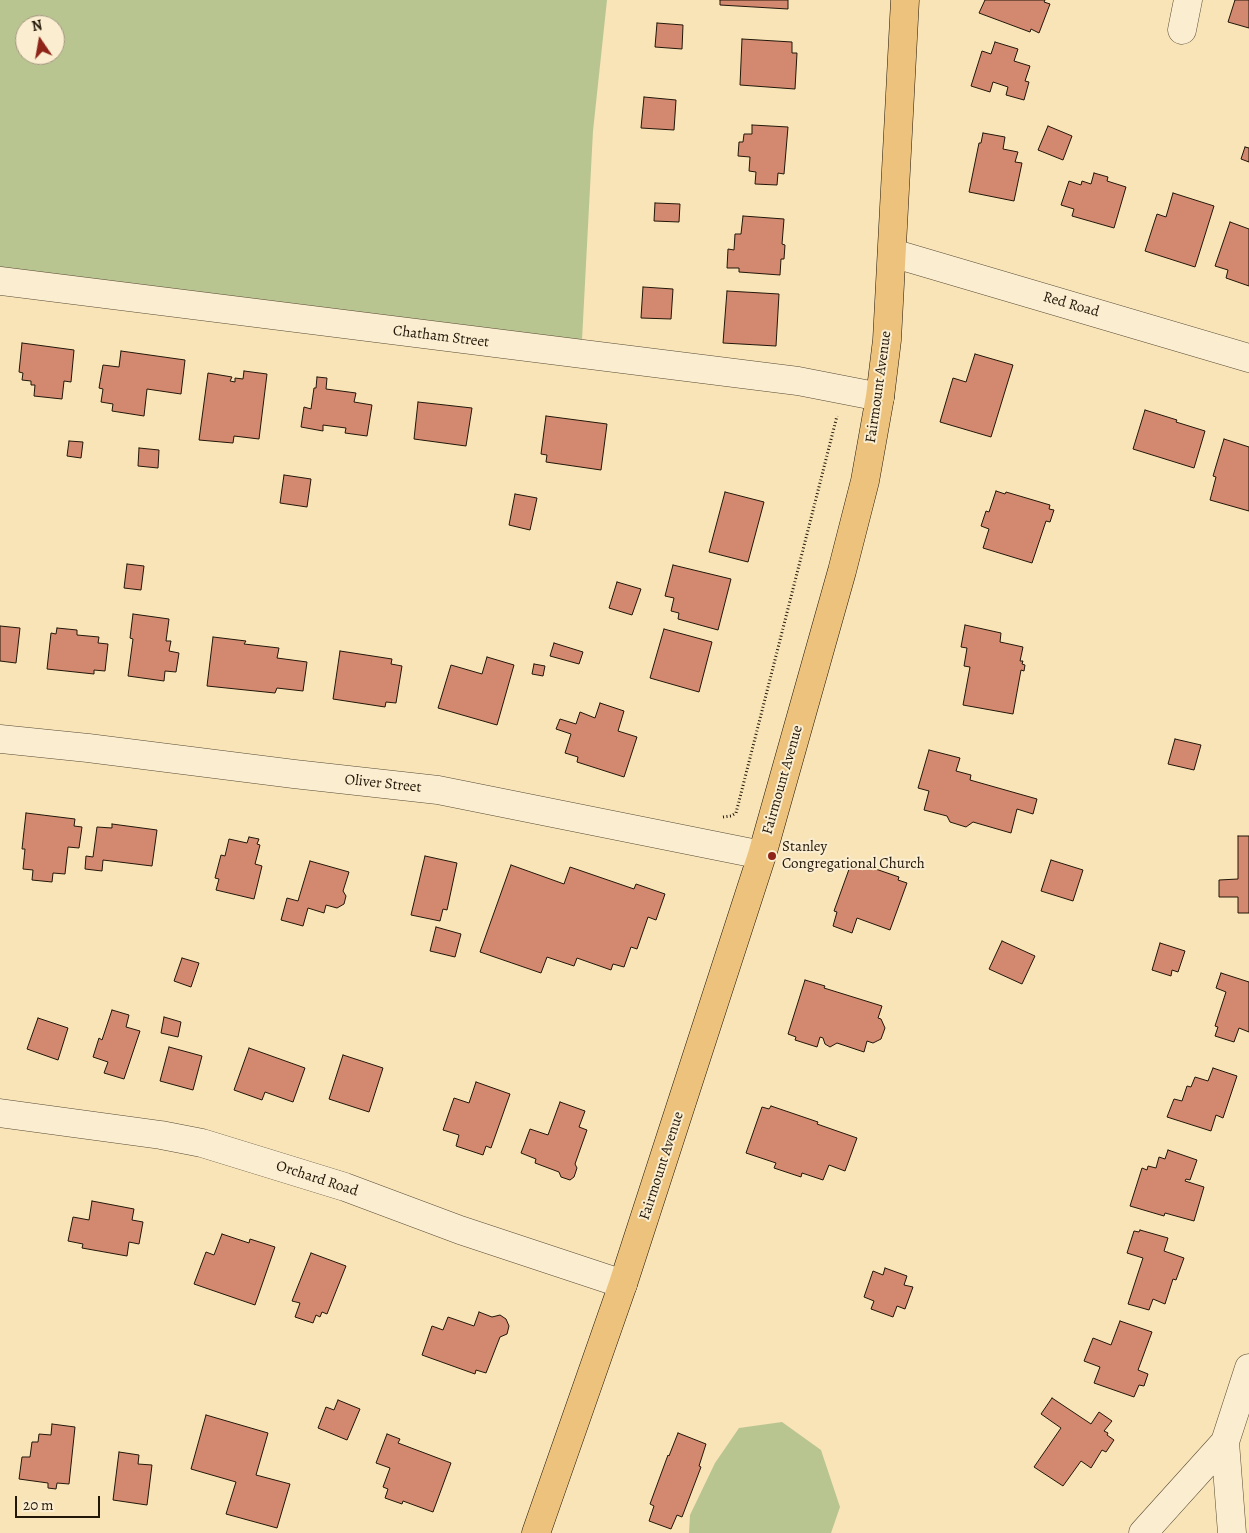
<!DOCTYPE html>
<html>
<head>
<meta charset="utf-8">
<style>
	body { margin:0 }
	#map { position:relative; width:1249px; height:1533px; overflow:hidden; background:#f8e4b7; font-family:Alegreya,serif }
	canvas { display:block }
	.north { position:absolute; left:15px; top:15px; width:50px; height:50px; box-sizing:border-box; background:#faedd0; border:1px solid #a49780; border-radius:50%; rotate:348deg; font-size:14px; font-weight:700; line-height:20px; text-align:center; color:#221608 }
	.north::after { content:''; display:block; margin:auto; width:18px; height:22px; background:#8f2418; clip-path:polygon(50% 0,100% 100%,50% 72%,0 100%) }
	.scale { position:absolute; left:15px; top:1496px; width:85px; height:22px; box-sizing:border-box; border:2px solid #221608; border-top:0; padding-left:6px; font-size:15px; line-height:18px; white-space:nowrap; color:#221608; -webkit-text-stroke:4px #faedd0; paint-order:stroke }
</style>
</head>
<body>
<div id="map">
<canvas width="1249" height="1533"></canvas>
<div class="north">N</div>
<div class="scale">20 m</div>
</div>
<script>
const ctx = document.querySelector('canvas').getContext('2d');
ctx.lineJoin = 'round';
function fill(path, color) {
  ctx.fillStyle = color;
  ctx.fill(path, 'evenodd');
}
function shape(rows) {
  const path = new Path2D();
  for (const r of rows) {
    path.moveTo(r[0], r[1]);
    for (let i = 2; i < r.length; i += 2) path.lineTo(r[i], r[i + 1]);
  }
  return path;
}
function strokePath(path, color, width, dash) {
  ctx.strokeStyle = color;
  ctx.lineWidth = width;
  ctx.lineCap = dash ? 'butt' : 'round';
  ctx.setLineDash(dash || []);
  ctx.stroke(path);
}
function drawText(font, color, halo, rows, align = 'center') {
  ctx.font = font + ' Alegreya,serif';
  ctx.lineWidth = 4;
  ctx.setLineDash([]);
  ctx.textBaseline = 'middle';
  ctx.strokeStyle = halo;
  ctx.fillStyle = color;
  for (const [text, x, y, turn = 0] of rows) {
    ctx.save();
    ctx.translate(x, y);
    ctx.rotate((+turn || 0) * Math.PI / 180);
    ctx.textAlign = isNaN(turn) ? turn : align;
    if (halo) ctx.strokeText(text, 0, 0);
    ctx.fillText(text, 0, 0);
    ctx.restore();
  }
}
fill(shape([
	[0,0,607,0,593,131,581,359,0,278],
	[25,25,55,25,55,55,25,55],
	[782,1422,821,1450,840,1507,831,1533,689,1533,690,1515,715,1463,739,1428]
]), '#b9c591');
const building = shape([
	[720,0,788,0,788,9,720,5,720,0],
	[985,0,1045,0,1044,2,1050,4,1039,33,1031,29,1030,32,979,13,985,0],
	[1235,0,1249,0,1249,28,1228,22,1235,0],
	[657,23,683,25,682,49,655,47,657,23],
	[742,39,792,42,792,53,797,53,795,89,740,85,742,39],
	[995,42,1018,49,1014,61,1030,66,1025,81,1029,82,1024,100,1006,95,1008,87,993,82,990,92,971,86,982,51,991,54,995,42],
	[644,97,676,100,674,130,641,128,644,97],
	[752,125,788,127,784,174,778,173,777,185,755,184,756,172,749,171,750,157,738,156,739,142,743,142,744,134,752,134,752,125],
	[1048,126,1072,136,1063,160,1038,150,1048,126],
	[983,133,1005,137,1003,149,1018,152,1015,162,1022,163,1014,201,969,192,979,143,981,143,983,133],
	[1245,147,1249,148,1249,162,1241,159,1245,147],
	[1094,173,1108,177,1107,181,1126,187,1114,228,1072,216,1074,209,1061,205,1069,181,1081,185,1082,181,1091,184,1094,173],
	[1173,193,1214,206,1195,267,1145,251,1157,214,1166,217,1173,193],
	[655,203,680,204,679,222,654,221,655,203],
	[743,216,784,219,782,244,785,245,784,259,781,259,780,275,739,272,739,268,727,268,728,249,734,250,735,234,741,234,743,216],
	[1230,222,1249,229,1249,286,1226,278,1228,270,1215,266,1230,222],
	[643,287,673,289,671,319,641,318,643,287],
	[727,291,779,294,776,346,723,343,727,291],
	[22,343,74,350,71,382,64,381,62,399,34,396,35,385,31,385,31,381,22,380,23,373,19,372,22,343],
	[121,351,185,360,181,394,147,389,144,416,112,411,113,404,101,402,103,389,99,388,103,365,119,367,121,351],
	[975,354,1013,365,991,437,940,422,953,378,966,382,975,354],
	[244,371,267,374,259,439,234,436,233,443,199,440,208,373,232,377,230,381,235,382,235,378,243,379,244,371],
	[317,377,327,378,326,389,356,393,354,402,372,405,367,436,345,433,346,428,323,425,323,431,301,427,304,407,311,409,314,388,316,388,317,377],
	[418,402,472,408,466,446,414,439,418,402],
	[1145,410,1177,420,1176,422,1205,431,1194,468,1133,449,1145,410],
	[546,416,607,424,601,470,546,462,547,455,541,454,546,416],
	[1224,439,1249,447,1249,511,1210,500,1216,477,1213,476,1224,439],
	[69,441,83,442,81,458,67,456,69,441],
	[139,448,159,450,158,468,138,466,139,448],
	[284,475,311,479,307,507,280,503,284,475],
	[996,491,1005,494,1006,492,1050,505,1049,509,1054,510,1050,522,1046,521,1032,563,983,548,989,529,981,526,986,511,989,512,996,491],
	[725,492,764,502,748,562,709,552,725,492],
	[515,494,537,498,530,530,509,525,515,494],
	[127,564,144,566,141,590,124,588,127,564],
	[673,565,731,579,718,630,678,619,679,613,671,611,674,598,665,596,673,565],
	[617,582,641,589,632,615,609,608,617,582],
	[133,614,169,619,166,641,171,641,169,651,179,653,176,672,165,671,164,681,128,676,133,639,130,638,133,614],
	[965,625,1001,633,1000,642,1023,647,1020,661,1023,661,1022,664,1025,665,1024,671,1021,670,1013,714,963,705,970,667,964,666,967,648,961,647,965,625],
	[0,626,20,628,16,663,0,661,0,626],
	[57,628,77,630,77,635,99,637,98,643,108,644,105,671,94,670,94,674,47,669,51,633,56,634,57,628],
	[664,629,712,642,699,692,650,678,664,629],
	[213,637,246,641,244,644,279,648,277,658,307,662,303,691,277,688,275,693,207,686,213,637],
	[554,643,583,652,579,664,550,656,554,643],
	[340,651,392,659,391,664,402,666,396,703,386,702,385,707,333,699,340,651],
	[487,657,514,665,497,725,438,708,451,665,482,674,487,657],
	[534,664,545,666,543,676,532,674,534,664],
	[600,703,624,711,618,731,637,737,624,777,577,762,578,757,565,753,571,734,556,729,560,719,576,724,580,712,595,718,600,703],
	[1175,739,1201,745,1194,770,1168,764,1175,739],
	[929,750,960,758,956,771,971,775,970,780,1037,799,1033,814,1017,809,1011,833,973,822,966,827,950,822,947,816,924,810,929,791,918,788,929,750],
	[26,813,75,819,74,826,82,827,79,848,68,847,65,874,53,873,52,882,32,880,33,870,23,869,25,849,22,849,26,813],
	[112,824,157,830,152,866,103,860,102,871,85,869,86,856,93,857,97,827,112,828,112,824],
	[1238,836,1249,836,1249,913,1238,913,1238,897,1219,897,1219,880,1238,879,1238,836],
	[249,837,259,839,257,844,260,845,255,864,262,866,254,899,216,890,219,879,215,878,221,855,225,856,229,839,247,843,249,837],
	[425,856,457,863,447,910,443,909,440,921,411,915,425,856],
	[1051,860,1083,870,1073,901,1041,891,1051,860],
	[310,861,349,872,343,891,346,896,344,904,337,908,326,905,324,913,308,908,303,926,281,920,287,898,298,901,310,861],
	[852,861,899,877,898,880,907,883,890,930,857,918,852,933,833,926,837,912,834,911,852,861],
	[511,865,564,884,570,867,634,889,636,884,665,894,656,920,648,917,637,949,631,947,624,967,613,964,611,970,577,958,574,966,547,957,541,973,480,952,511,865],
	[436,927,461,934,455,957,430,951,436,927],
	[1002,941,1035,956,1022,984,989,969,1002,941],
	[1160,943,1185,951,1178,972,1172,970,1171,976,1152,970,1160,943],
	[182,958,199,963,191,987,174,981,182,958],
	[1221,973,1249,982,1249,1032,1239,1028,1234,1042,1215,1036,1218,1027,1215,1026,1226,992,1216,988,1221,973],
	[805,980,825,986,824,988,882,1006,878,1018,881,1019,885,1028,881,1039,873,1043,867,1041,864,1052,837,1043,830,1047,825,1044,823,1038,820,1037,817,1047,795,1040,796,1037,788,1034,805,980],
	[112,1010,129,1015,126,1027,140,1031,124,1079,104,1073,108,1062,93,1057,99,1038,102,1040,112,1010],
	[164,1017,181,1022,178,1037,161,1033,164,1017],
	[38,1018,68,1028,58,1060,27,1049,38,1018],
	[169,1047,202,1056,193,1090,160,1081,169,1047],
	[249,1048,305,1068,293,1102,265,1092,262,1100,234,1090,249,1048],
	[343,1055,383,1068,369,1112,329,1099,343,1055],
	[1213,1068,1237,1076,1223,1118,1216,1115,1211,1131,1167,1117,1174,1099,1182,1101,1187,1086,1191,1087,1195,1077,1208,1081,1213,1068],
	[476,1082,510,1094,491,1148,486,1146,483,1155,456,1146,459,1135,443,1130,454,1098,469,1103,476,1082],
	[560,1102,585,1111,579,1127,587,1130,575,1164,577,1168,574,1177,570,1180,561,1177,559,1172,535,1163,536,1159,521,1153,530,1129,548,1135,560,1102],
	[771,1106,818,1122,817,1124,857,1138,845,1171,829,1165,823,1180,802,1173,801,1177,774,1168,776,1163,746,1153,762,1107,769,1109,771,1106],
	[1168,1150,1197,1160,1190,1180,1186,1179,1185,1181,1204,1187,1194,1221,1165,1213,1164,1216,1130,1206,1142,1168,1147,1170,1148,1166,1156,1168,1159,1157,1165,1159,1168,1150],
	[92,1201,134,1209,132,1220,143,1222,139,1244,129,1242,127,1256,82,1248,83,1244,68,1241,73,1217,89,1220,92,1201],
	[1140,1230,1168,1238,1164,1251,1184,1258,1176,1280,1173,1279,1165,1304,1153,1299,1149,1310,1128,1304,1143,1258,1127,1253,1134,1231,1139,1232,1140,1230],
	[222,1234,249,1243,250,1239,275,1247,255,1305,194,1284,206,1252,214,1255,222,1234],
	[311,1253,346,1266,327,1314,322,1312,320,1317,316,1315,313,1323,295,1317,300,1303,292,1301,311,1253],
	[885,1268,907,1276,904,1285,913,1287,905,1309,897,1306,893,1317,871,1309,874,1301,864,1297,873,1271,883,1275,885,1268],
	[479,1312,492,1317,500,1315,506,1319,509,1326,507,1334,500,1337,486,1373,476,1370,475,1374,422,1355,432,1326,443,1330,448,1317,474,1326,479,1312],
	[1120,1321,1152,1332,1138,1370,1148,1374,1144,1386,1139,1385,1134,1397,1094,1383,1100,1367,1084,1361,1093,1338,1111,1345,1120,1321],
	[1052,1398,1091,1424,1099,1412,1112,1421,1104,1431,1108,1433,1107,1435,1114,1440,1106,1452,1102,1450,1091,1468,1081,1461,1063,1486,1034,1467,1061,1428,1041,1414,1052,1398],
	[338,1400,360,1409,347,1440,318,1428,326,1407,334,1410,338,1400],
	[206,1415,268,1433,256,1475,290,1484,277,1528,226,1514,236,1482,191,1469,206,1415],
	[52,1424,75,1427,69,1484,57,1483,56,1489,48,1488,48,1483,19,1479,22,1457,30,1457,32,1442,38,1442,39,1434,51,1435,52,1424],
	[678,1433,706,1444,699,1466,701,1467,682,1517,677,1515,671,1529,649,1521,654,1506,650,1504,668,1455,669,1456,678,1433],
	[387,1434,400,1439,398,1443,451,1463,433,1512,403,1501,402,1504,385,1498,388,1489,383,1487,390,1468,376,1463,387,1434],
	[119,1452,139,1455,138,1464,152,1465,147,1505,113,1500,119,1452]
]);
fill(building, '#d28970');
strokePath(building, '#221608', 1);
const minor = shape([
	[1182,30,1188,0],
	[892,253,1249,358],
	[0,281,798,381,880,397],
	[0,739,88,748,294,774,438,790,762,855],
	[0,1113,161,1135,202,1143,345,1187,460,1230,623,1284],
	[1225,1442,1232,1533],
	[1143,1533,1225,1442,1249,1368]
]);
const major = shape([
	[536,1533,623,1284,762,855,842,571,865,481,880,397,887,340,905,0]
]);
strokePath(minor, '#584a34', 29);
strokePath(major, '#221608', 29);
strokePath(shape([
	[723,817,731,816,736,813,837,416]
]), '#221608', 3, [1, 2.5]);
strokePath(minor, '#faedd0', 28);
strokePath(major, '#ecc27c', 28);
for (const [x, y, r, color] of [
	[772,856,5,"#8f2418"]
]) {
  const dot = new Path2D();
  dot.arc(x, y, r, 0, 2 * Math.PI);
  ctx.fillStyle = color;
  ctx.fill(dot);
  strokePath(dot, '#faedd0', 2);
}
drawText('15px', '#221608', '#faedd0', [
	["Red Road",1071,305,16],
	["Chatham Street",441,337,7],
	["Fairmount Avenue",879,387,-82],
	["Fairmount Avenue",783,780,-74],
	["Oliver Street",383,784,6],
	["Fairmount Avenue",662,1166,-72],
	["Orchard Road",317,1179,18]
]);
drawText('15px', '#221608', '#faedd0', [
	["Stanley",782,847],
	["Congregational Church",782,864]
], 'left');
</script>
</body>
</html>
